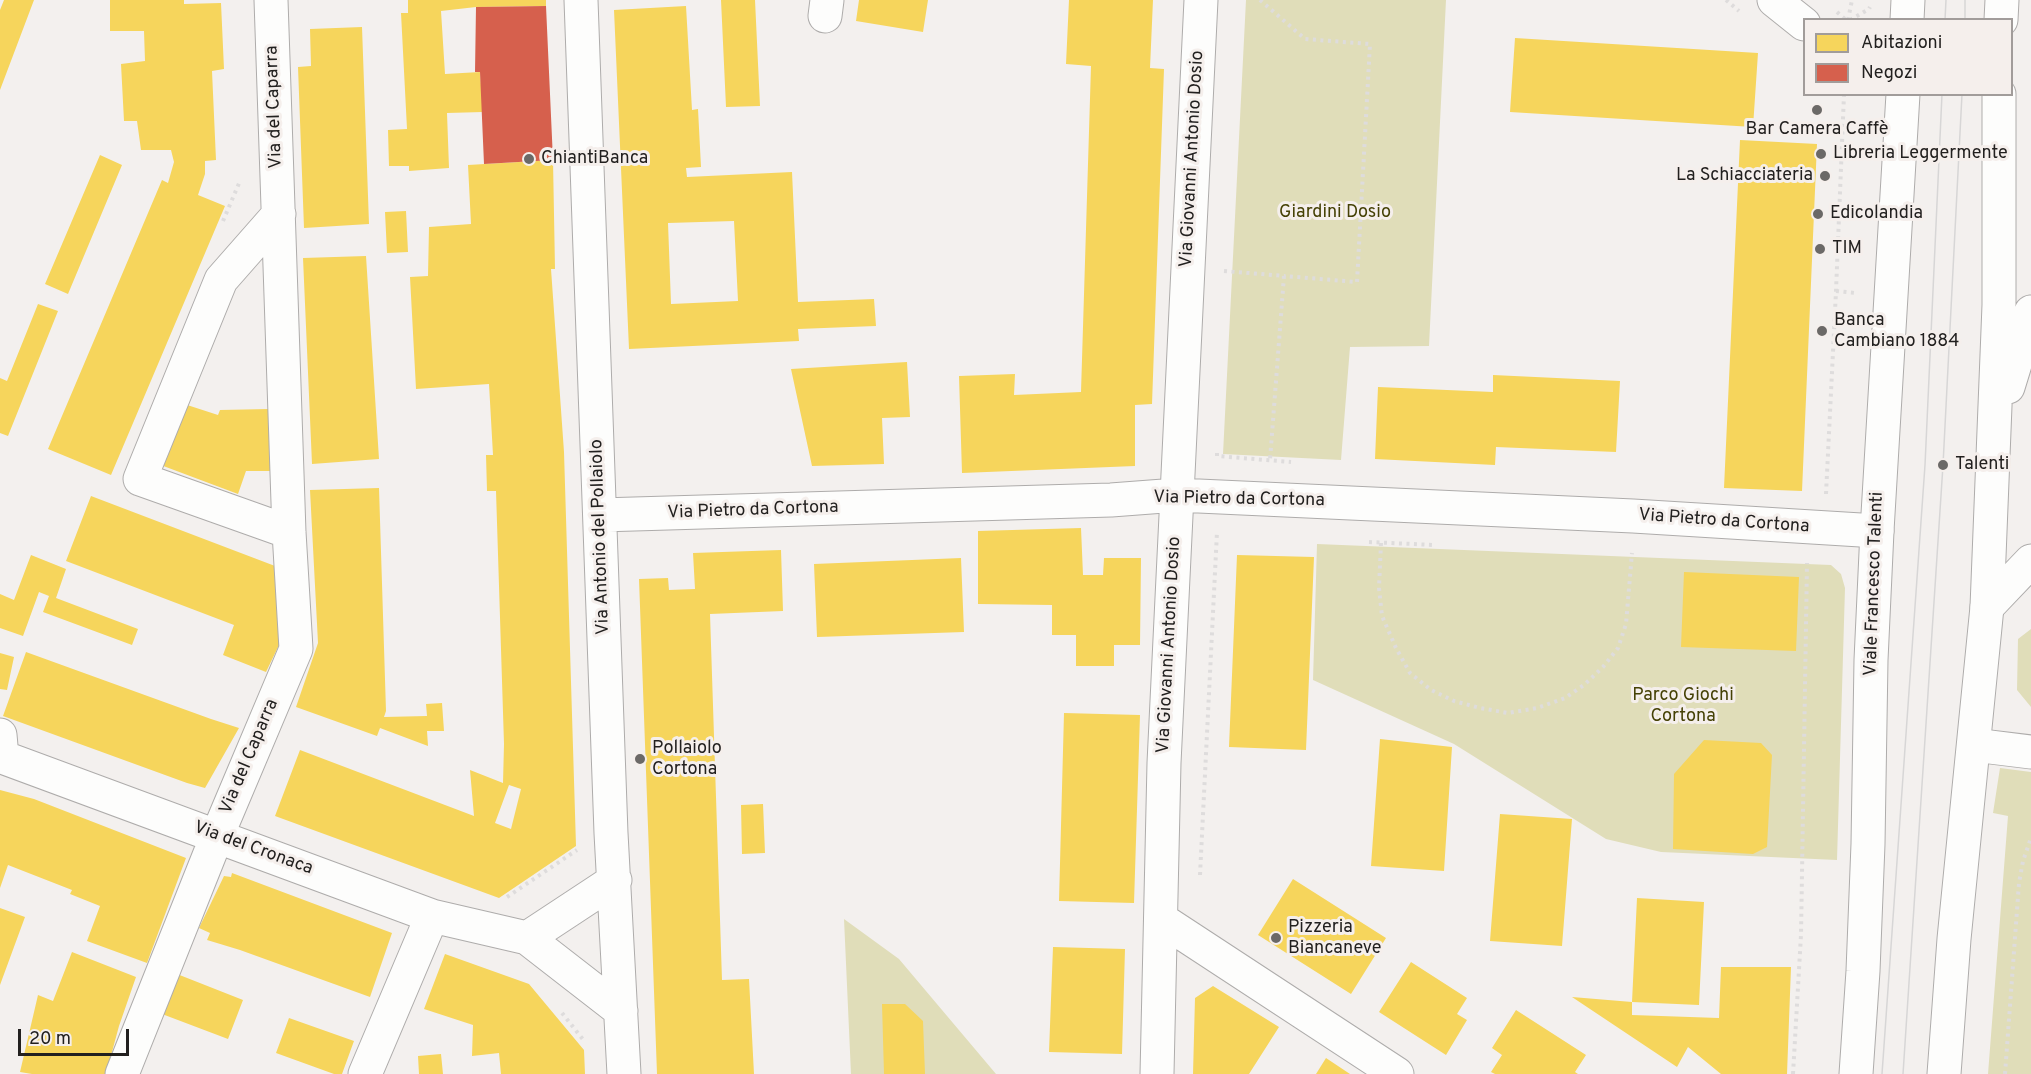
<!DOCTYPE html>
<html>
<head>
<meta charset="utf-8">
<style>
	body { margin:0 }
	#map { position:relative; width:2031px; height:1074px; overflow:hidden; background:#f3f0ee; font-family:Overpass,sans-serif }
	canvas { display:block }
	.legend { position:absolute; left:1803px; top:18px; width:210px; height:78px; box-sizing:border-box; background:#f5efec; border:2px solid #a19c9a; margin:0; padding:8px 10px; list-style:none; font-size:18px; color:#22201f }
	.legend li { display:flex; align-items:center; gap:12px; height:30px }
	.legend b { width:30px; border:2px solid #a19c9a }
	.scale { position:absolute; left:18px; top:1029px; width:111px; height:27px; box-sizing:border-box; border:3px solid #22201f; border-top:0; padding-left:8px; font-size:18px; line-height:21px; white-space:nowrap; color:#22201f; -webkit-text-stroke:4px #f5efec; paint-order:stroke }
</style>
</head>
<body>
<div id="map">
<canvas width="2031" height="1074"></canvas>
<ul class="legend">
<li><b style="height:16px;background:#f6d55c"></b>Abitazioni</li>
<li><b style="height:16px;background:#d6604d"></b>Negozi</li>
</ul>
<div class="scale">20 m</div>
</div>
<script>
const ctx = document.querySelector('canvas').getContext('2d');
ctx.lineJoin = 'round';
function fill(path, color) {
  ctx.fillStyle = color;
  ctx.fill(path, 'evenodd');
}
function shape(rows) {
  const path = new Path2D();
  for (const r of rows) {
    path.moveTo(r[0], r[1]);
    for (let i = 2; i < r.length; i += 2) path.lineTo(r[i], r[i + 1]);
  }
  return path;
}
function strokePath(path, color, width, dash) {
  ctx.strokeStyle = color;
  ctx.lineWidth = width;
  ctx.lineCap = dash ? 'butt' : 'round';
  ctx.setLineDash(dash || []);
  ctx.stroke(path);
}
function drawText(font, color, halo, rows, align = 'center') {
  ctx.font = font + ' Overpass,sans-serif';
  ctx.lineWidth = 6;
  ctx.setLineDash([]);
  ctx.textBaseline = 'middle';
  ctx.strokeStyle = halo;
  ctx.fillStyle = color;
  for (const [text, x, y, turn = 0] of rows) {
    ctx.save();
    ctx.translate(x, y);
    ctx.rotate((+turn || 0) * Math.PI / 180);
    ctx.textAlign = isNaN(turn) ? turn : align;
    if (halo) ctx.strokeText(text, 0, 0);
    ctx.fillText(text, 0, 0);
    ctx.restore();
  }
}
fill(shape([
	[1246,0,1446,0,1429,346,1350,347,1341,460,1223,454],
	[1317,544,1831,565,1841,574,1845,588,1837,860,1661,852,1606,839,1454,744,1313,680],
	[2031,629,2031,707,2017,690,2018,639],
	[2000,768,2031,772,2031,1074,1988,1074,2008,816,1993,813],
	[844,919,899,959,996,1074,851,1074]
]), '#e0ddb9');
fill(shape([
	[4,0,34,0,0,90,0,10],
	[110,0,184,0,184,4,221,3,224,69,212,71,216,160,205,161,205,174,198,195,225,206,111,475,48,449,162,180,168,183,174,162,171,150,141,150,137,121,124,121,121,64,145,61,144,31,110,31],
	[408,0,546,0,546,6,476,7,441,11,445,74,480,72,483,112,447,113,449,168,409,171,409,166,389,166,388,130,407,129,401,13,408,13],
	[721,0,755,0,760,106,726,107],
	[859,0,928,0,923,32,856,21],
	[1069,0,1153,0,1150,68,1164,69,1152,404,1135,405,1135,466,962,473,959,376,1015,374,1014,395,1081,392,1091,66,1066,64],
	[686,6,692,110,698,109,701,167,686,168,687,177,792,172,798,302,874,299,876,326,798,329,799,341,629,349,614,10],
	[734,221,738,301,671,304,668,223],
	[362,27,369,224,304,228,298,67,311,66,310,29],
	[1515,38,1758,53,1753,127,1510,112],
	[1740,140,1817,144,1802,491,1724,488],
	[100,155,122,165,68,294,45,284],
	[553,160,555,269,551,269,564,452,576,846,499,898,275,816,300,750,474,816,470,770,503,783,504,744,496,491,487,491,486,455,493,455,489,384,416,389,410,277,428,276,429,227,471,224,468,165],
	[509,785,521,789,511,829,495,823],
	[406,211,408,252,387,253,385,212],
	[366,256,379,459,312,464,303,258],
	[38,304,58,311,8,436,0,433,0,378,7,381],
	[907,362,910,417,882,418,884,464,812,466,791,369],
	[1493,375,1620,381,1616,452,1496,447,1495,465,1375,459,1378,387,1493,392],
	[181,403,218,415,220,410,269,409,271,471,246,471,238,494,158,464],
	[379,488,386,711,384,717,427,716,426,704,442,703,444,731,427,731,428,746,380,728,377,736,296,707,318,643,310,490],
	[91,496,275,566,279,645,266,672,223,655,234,625,66,561],
	[1081,528,1083,575,1103,575,1104,558,1141,558,1140,645,1114,645,1114,666,1076,666,1076,635,1052,635,1052,605,978,604,978,531],
	[781,550,783,611,710,614,722,980,749,979,754,1074,657,1074,639,579,668,578,669,590,695,589,693,553],
	[31,555,66,569,56,598,138,629,132,645,43,612,49,596,39,592,23,636,0,628,0,594,14,600],
	[1237,555,1314,557,1306,750,1229,747],
	[961,558,964,632,817,637,814,564],
	[1684,572,1799,577,1796,651,1681,647],
	[26,652,211,719,239,728,205,788,187,783,3,716],
	[0,653,14,657,7,690,0,689],
	[1064,713,1140,715,1134,903,1059,901],
	[1380,739,1452,747,1444,871,1371,866],
	[1704,740,1761,743,1772,755,1767,847,1753,854,1673,849,1674,774],
	[0,790,34,799,186,858,147,963,87,941,100,906,70,894,72,890,8,865,0,888],
	[763,804,765,853,742,854,741,805],
	[1500,814,1572,819,1562,946,1490,941],
	[232,873,392,933,370,997,240,950,207,940,210,933,199,928,224,876,231,877],
	[1293,879,1386,938,1351,994,1258,935],
	[1637,898,1704,902,1699,1005,1632,1002,1632,1015,1719,1018,1721,967,1791,967,1787,1074,1721,1074,1688,1047,1677,1067,1572,997,1632,1002],
	[0,908,25,917,0,985],
	[1053,947,1125,949,1122,1054,1049,1052],
	[72,952,136,977,119,1026,106,1074,32,1074,20,1072,38,995,53,1001],
	[445,954,529,984,584,1050,585,1074,501,1074,499,1053,472,1056,473,1025,424,1009],
	[1411,962,1467,998,1457,1014,1467,1020,1446,1055,1379,1012],
	[177,974,243,1000,228,1039,162,1014],
	[1213,986,1279,1027,1249,1074,1193,1074,1195,998],
	[882,1004,905,1004,923,1021,925,1074,884,1074],
	[1516,1010,1586,1055,1575,1072,1578,1074,1495,1074,1491,1072,1502,1055,1492,1048],
	[289,1018,354,1041,342,1074,334,1074,276,1053],
	[441,1054,443,1074,419,1074,418,1056],
	[1326,1058,1350,1074,1316,1074]
]), '#f6d55c');
fill(shape([
	[546,6,553,160,484,164,480,72,475,72,476,7]
]), '#d6604d');
const minor = shape([
	[581,0,611,833,624,1074],
	[1774,0,1804,24],
	[825,16,827,0],
	[279,214,221,280,140,479,289,532],
	[600,515,1111,500,1177,495,1633,516,1877,531],
	[1987,607,2031,561],
	[0,735,2,757,432,916,527,938,621,1011],
	[1974,745,2031,752],
	[1162,920,1397,1074],
	[527,938,615,880],
	[122,1074,217,836,296,649,289,532,271,0],
	[365,1074,432,916],
	[1157,1074,1164,763,1201,0]
]);
const major = shape([
	[1907,20,1908,0],
	[2001,20,2002,0],
	[2008,387,2031,312],
	[1856,1074,1863,971,1868,844,1871,660,1877,531,1903,94],
	[1944,1074,1954,939,1987,607,1999,305,1999,94]
]);
strokePath(minor, '#aeacab', 35);
strokePath(major, '#aeacab', 35);
strokePath(shape([
	[1260,0,1305,39,1370,44,1357,282,1284,276],
	[1726,0,1739,11],
	[1837,12,1846,20],
	[1848,20,1852,0],
	[1850,20,1869,9,1870,7],
	[223,221,240,181],
	[1224,271,1284,276,1270,460],
	[1836,291,1855,293],
	[1217,453,1217,456,1291,462],
	[1826,494,1836,291,1844,94],
	[1369,542,1434,545],
	[1381,543,1379,588,1382,616,1396,648,1410,673,1431,690,1454,701,1480,708,1508,713,1537,708,1565,698,1584,685,1603,667,1618,648,1626,624,1632,553],
	[1200,875,1217,532],
	[507,897,577,850],
	[562,1013,585,1042],
	[1793,1074,1801,935,1807,563],
	[2005,1074,2019,883,2023,861,2031,838]
]), '#dedcdc', 4, [3, 4.5]);
strokePath(minor, '#fdfdfc', 33);
strokePath(major, '#fdfdfc', 33);
strokePath(shape([
	[1945,20,1946,0],
	[1965,20,1965,0],
	[1882,1074,1925,465,1942,94],
	[1903,1074,1943,465,1962,94]
]), '#d7d6d6', 1.5);
for (const [x, y, r, color] of [
	[1817,110,6,"#6b6967"],
	[1821,154,6,"#6b6967"],
	[529,159,6,"#6b6967"],
	[1825,176,6,"#6b6967"],
	[1818,214,6,"#6b6967"],
	[1820,249,6,"#6b6967"],
	[1822,331,6,"#6b6967"],
	[1943,465,6,"#6b6967"],
	[640,759,6,"#6b6967"],
	[1276,938,6,"#6b6967"]
]) {
  const dot = new Path2D();
  dot.arc(x, y, r, 0, 2 * Math.PI);
  ctx.fillStyle = color;
  ctx.fill(dot);
  strokePath(dot, '#f5efec', 2);
}
drawText('18px', '#22201f', '#f5efec', [
	["Via del Caparra",275,107,-92],
	["Via Giovanni Antonio Dosio",1193,159,-87],
	["Via Pietro da Cortona",1239,500,1],
	["Via Pietro da Cortona",753,511,-2],
	["Via Pietro da Cortona",1724,522,4],
	["Via Antonio del Pollaiolo",601,537,-92],
	["Viale Francesco Talenti",1875,584,-88],
	["Via Giovanni Antonio Dosio",1170,645,-87],
	["Via del Caparra",250,757,-67],
	["Via del Cronaca",253,849,20]
]);
drawText('18px', '#22201f', '#f5efec', [
	["Bar Camera Caffè",1817,130,"center"],
	["Libreria Leggermente",1833,154],
	["ChiantiBanca",541,159],
	["La Schiacciateria",1813,176,"right"],
	["Edicolandia",1830,214],
	["TIM",1832,249],
	["Banca",1834,321],
	["Cambiano 1884",1834,342],
	["Talenti",1955,465],
	["Pollaiolo",652,749],
	["Cortona",652,770],
	["Pizzeria",1288,928],
	["Biancaneve",1288,949]
], 'left');
drawText('18px', '#454105', '#f5efec', [
	["Giardini Dosio",1335,213],
	["Parco Giochi",1683,696],
	["Cortona",1683,717]
]);
</script>
</body>
</html>
